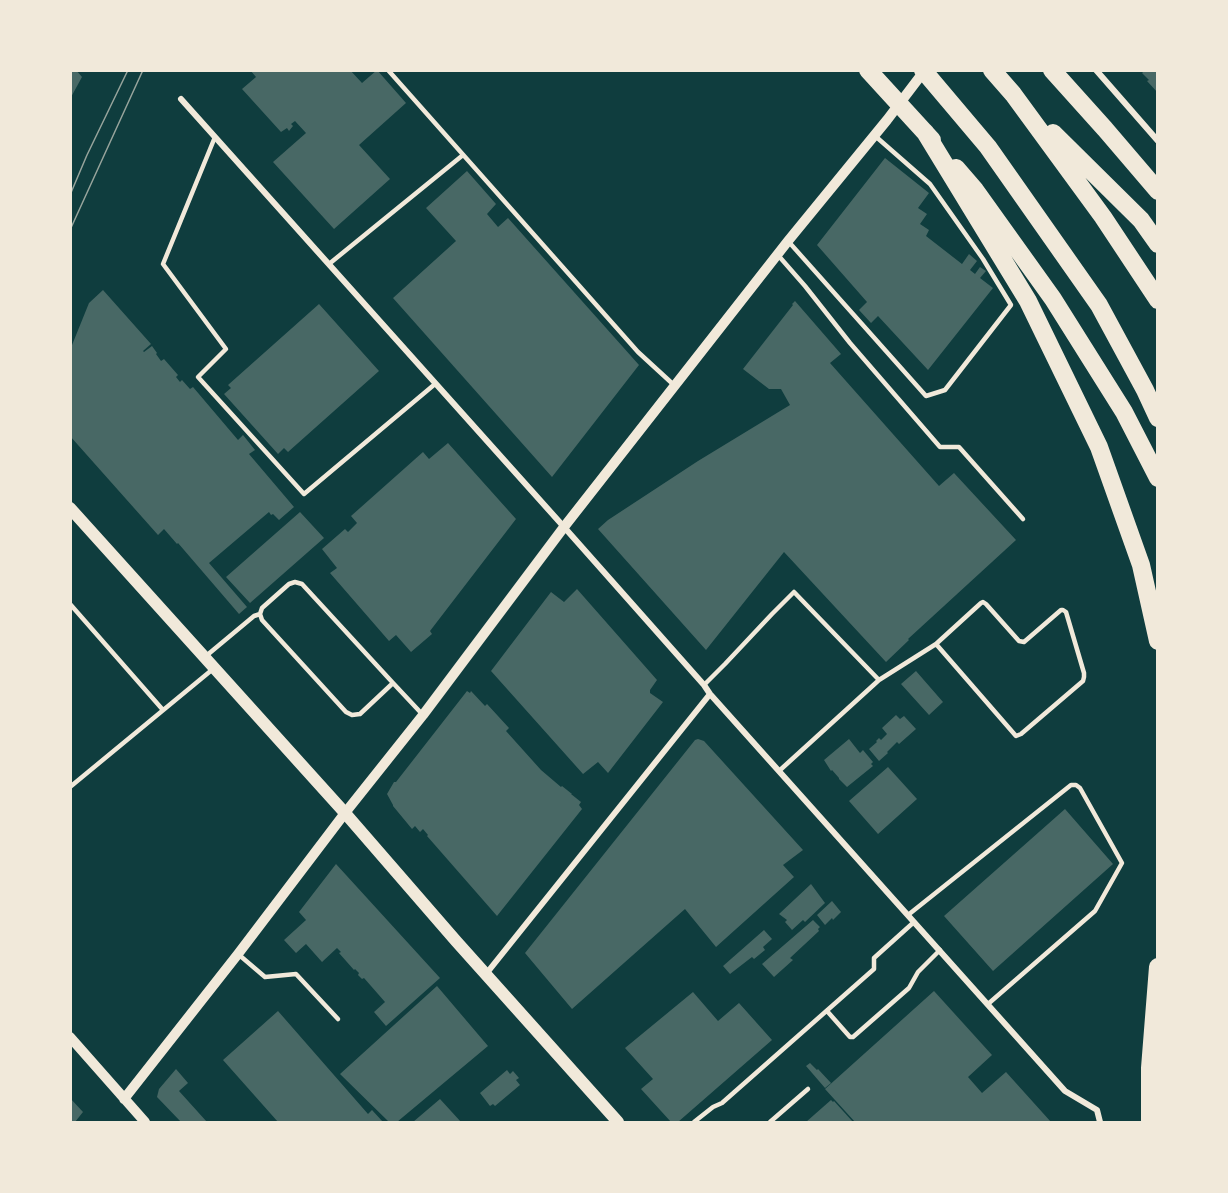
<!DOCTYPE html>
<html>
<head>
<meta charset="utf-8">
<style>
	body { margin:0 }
	#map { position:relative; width:1228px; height:1193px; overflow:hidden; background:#0f3d3e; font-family:"Space Grotesk",sans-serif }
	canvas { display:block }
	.frame { position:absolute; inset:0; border:72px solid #f1e9da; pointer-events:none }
</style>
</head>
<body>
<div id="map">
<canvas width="1228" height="1193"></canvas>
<div class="frame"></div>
</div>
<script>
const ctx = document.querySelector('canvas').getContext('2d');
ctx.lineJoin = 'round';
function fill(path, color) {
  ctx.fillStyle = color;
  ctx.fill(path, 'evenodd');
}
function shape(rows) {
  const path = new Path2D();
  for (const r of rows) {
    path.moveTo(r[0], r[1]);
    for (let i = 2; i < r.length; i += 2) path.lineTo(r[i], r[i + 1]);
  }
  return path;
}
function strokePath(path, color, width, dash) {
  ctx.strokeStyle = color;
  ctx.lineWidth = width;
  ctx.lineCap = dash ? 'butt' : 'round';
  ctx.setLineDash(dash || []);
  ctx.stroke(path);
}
fill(shape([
	[70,70,76,70,82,77,70,99],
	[250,70,350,70,362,83,377,70,406,103,359,145,390,179,334,229,273,162,306,133,295,121,291,124,293,126,289,131,287,128,281,132,242,89,256,77],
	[1145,70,1158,70,1158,93,1147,81,1149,80,1142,73],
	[885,158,929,193,918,208,927,214,920,224,929,230,926,236,962,264,969,254,977,261,970,270,975,274,980,267,986,271,980,278,993,288,928,370,878,316,871,323,859,310,867,302,817,245],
	[467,171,496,204,487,214,498,227,508,218,639,365,552,477,393,298,456,241,426,208],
	[103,290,151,344,143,351,144,352,152,346,157,353,156,354,161,361,164,359,178,375,176,377,180,382,182,380,190,389,193,387,238,440,243,435,255,450,249,454,294,507,279,520,273,514,271,515,269,512,209,563,247,607,239,614,178,543,177,544,164,529,158,535,70,436,70,350,89,303],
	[795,301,841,354,830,363,939,486,954,473,1016,540,908,639,909,640,886,662,784,552,706,650,598,529,608,520,698,461,790,405,781,389,769,389,743,369,793,305,792,304],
	[319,304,379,371,288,452,284,448,278,454,224,394,231,388,228,385],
	[448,443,516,519,430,631,432,634,411,652,396,635,389,641,330,573,337,568,322,549,345,529,348,532,357,523,351,516,423,452,429,459],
	[300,512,324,538,250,603,226,577],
	[577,589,657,680,650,690,650,693,663,702,608,773,598,762,583,774,491,671,551,592,564,602],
	[916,671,943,702,929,715,901,684],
	[467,691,470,693,471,691,485,706,487,704,509,728,506,731,541,770,561,787,562,786,572,794,571,794,581,802,579,805,582,809,497,916,427,836,428,835,423,829,420,832,415,826,412,829,393,806,393,805,387,794,394,782,396,782],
	[896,715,900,719,904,716,916,729,899,744,897,742,887,752,888,753,879,761,869,749,877,742,876,741,879,738,881,740,887,734,882,728],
	[698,739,704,741,803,850,783,865,794,877,716,947,685,909,572,1009,525,953,695,740],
	[849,739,860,753,863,750,873,762,871,764,873,766,847,787,839,779,839,778,832,770,831,771,824,760],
	[888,767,917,799,878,834,849,801],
	[1065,809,1113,864,993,971,944,916],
	[336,864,440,978,386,1026,374,1012,385,1002,364,978,362,979,358,975,359,973,355,969,354,970,339,953,341,952,337,948,322,962,306,944,296,953,284,940,306,920,299,912],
	[811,884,825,903,805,922,803,920,792,930,785,922,787,920,779,914],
	[832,901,841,912,833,920,832,918,825,925,817,915],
	[813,920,820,927,818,929,819,931,790,958,793,960,774,977,762,964],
	[764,930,772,939,763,947,765,950,754,959,752,957,730,974,723,966],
	[437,986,488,1046,397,1122,389,1122,340,1074],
	[934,991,992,1055,968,1077,982,1093,1006,1072,1051,1122,855,1122,825,1089],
	[693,992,718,1021,739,1003,772,1040,678,1122,671,1122,641,1089,653,1079,625,1048],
	[278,1011,368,1114,372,1110,383,1122,278,1122,223,1060],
	[810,1063,817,1070,818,1069,831,1083,825,1088,806,1066],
	[176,1069,188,1083,179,1091,207,1122,181,1122,157,1097,159,1089],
	[507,1070,510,1074,513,1071,519,1078,516,1080,520,1085,495,1106,493,1104,490,1106,480,1093],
	[70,1098,83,1112,75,1122,70,1122],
	[440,1099,461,1122,413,1122],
	[831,1100,833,1102,834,1101,853,1122,806,1122]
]), '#486865');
strokePath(shape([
	[388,70,638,352,675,386],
	[215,137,163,264,226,349,198,377,304,494,435,384],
	[788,241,926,396,945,390,1011,305,983,259,930,184,874,135],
	[777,254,805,286,850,343,940,447,959,447,1023,519],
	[329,264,463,155],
	[70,604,163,710],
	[206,656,254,616,260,614],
	[393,683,360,714,352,715,346,712,262,620,260,614,262,608,289,584,295,582,302,584,393,683,423,715],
	[704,685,725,664,772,614,794,592,879,680],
	[779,771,879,680,936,644,1016,736,1021,734,1083,681,1084,677,1084,673,1066,612,1063,610,1061,610,1024,642,1019,641,986,604,983,602,981,603,936,644],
	[70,787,213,669],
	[908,915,1071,785,1076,785,1080,788,1122,863,1095,911,988,1004],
	[238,954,265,977,296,974,338,1019],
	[827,1011,850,1037,853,1037,909,988,918,972,940,950],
	[694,1122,713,1107,722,1103,874,969,874,958,914,922],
	[770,1122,808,1089]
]), '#f1e9da', 4.5);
strokePath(shape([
	[1096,70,1158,141],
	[181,99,564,527,704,685,710,694,1065,1091,1097,1110,1100,1122],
	[486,974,710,694]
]), '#f1e9da', 6);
strokePath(shape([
	[70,1037,145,1122],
	[124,1099,238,954,345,813,423,715,564,527,788,241,887,120,925,70]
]), '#f1e9da', 10);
strokePath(shape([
	[70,508,345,813,456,941,618,1122]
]), '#f1e9da', 12);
strokePath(shape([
	[868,70,932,140],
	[923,70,988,147,1099,305,1145,390,1158,418],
	[992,70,1013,94,1103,217,1158,300],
	[1052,70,1105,129,1158,191],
	[925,132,1028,301,1099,447,1141,565,1158,641],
	[1053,133,1141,220,1158,244],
	[956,168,975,190,1053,299,1124,412,1158,478],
	[1150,1122,1150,1068,1158,967]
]), '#f1e9da', 18);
strokePath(shape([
	[70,195,87,155,128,70],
	[70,230,143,70]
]), '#97a49c', 1.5);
</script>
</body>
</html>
